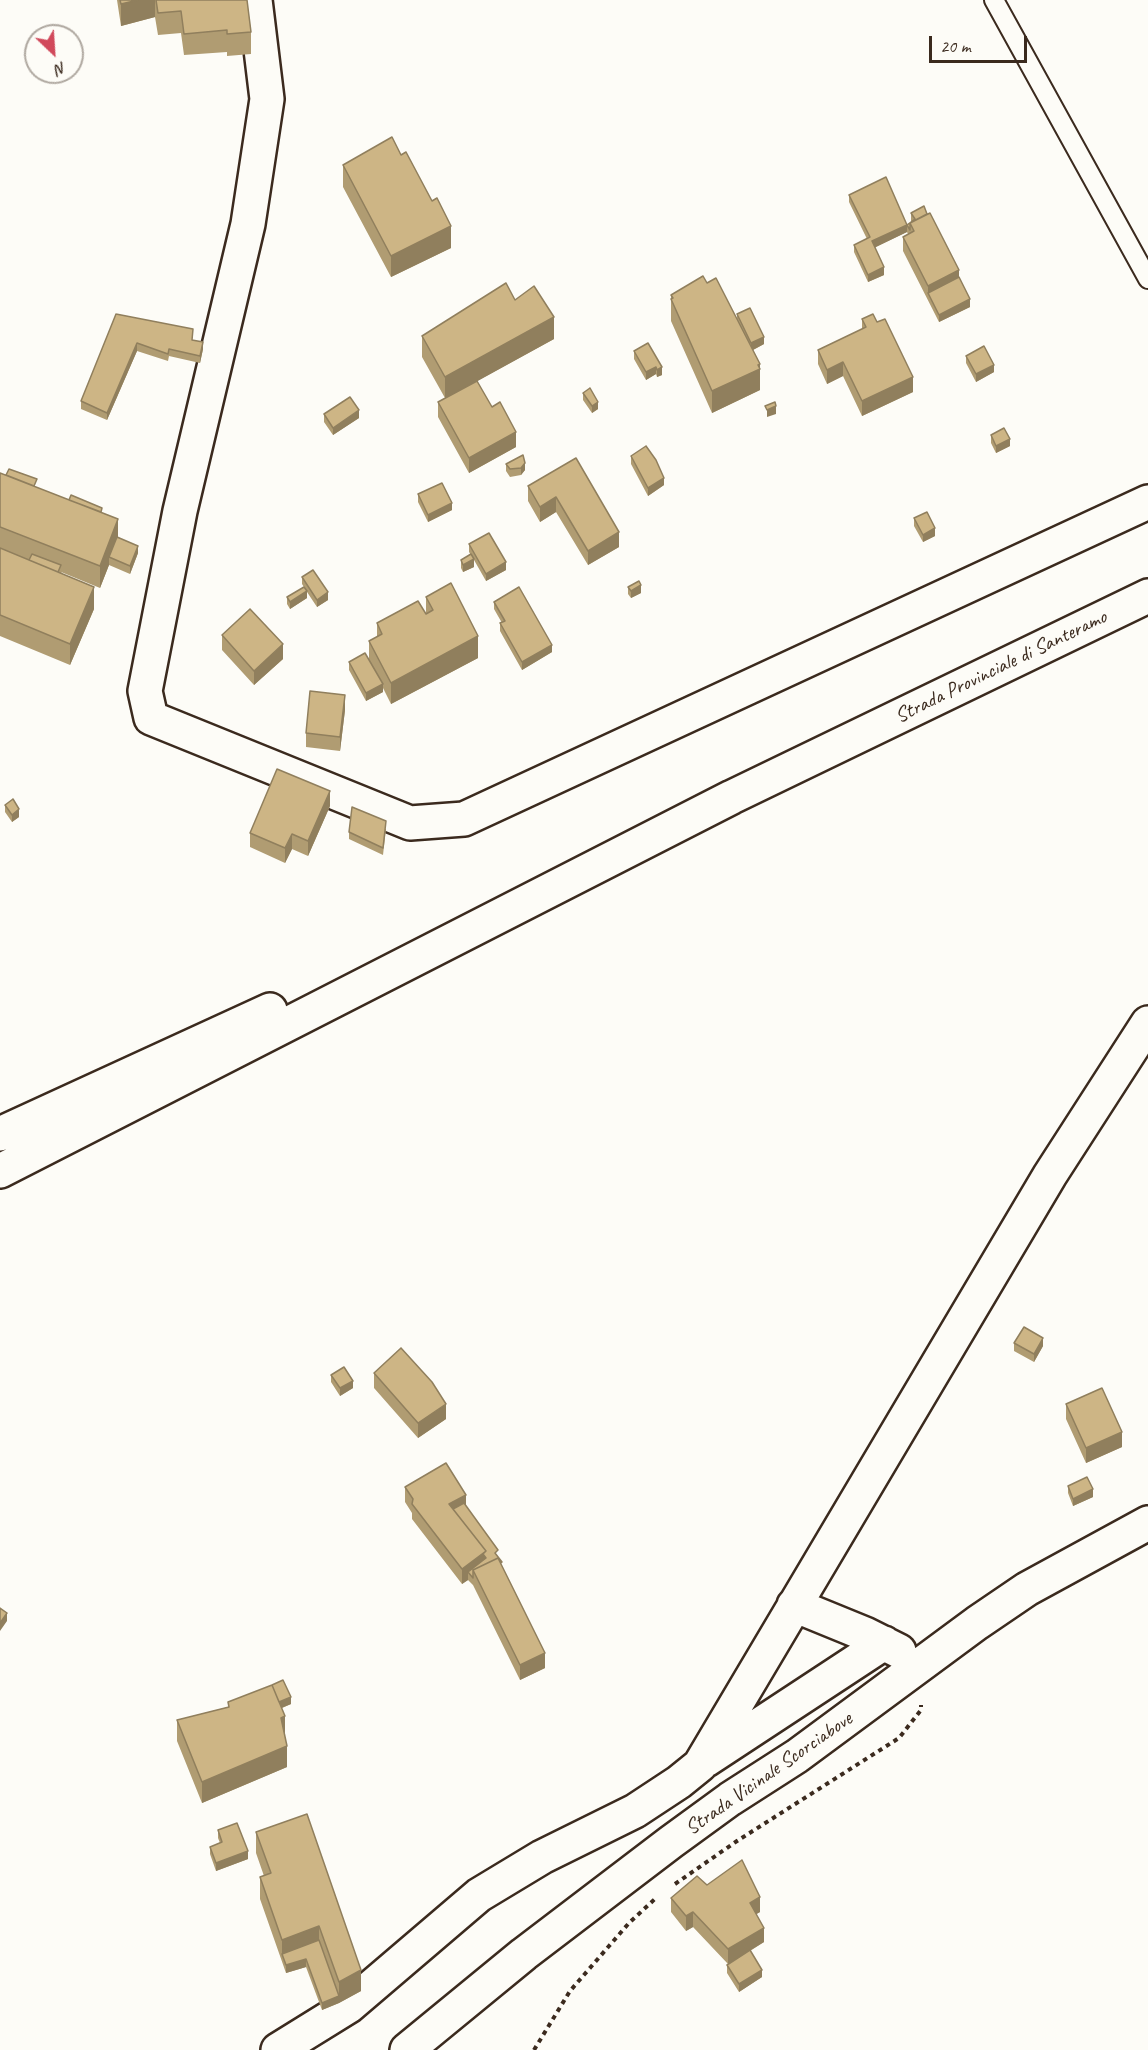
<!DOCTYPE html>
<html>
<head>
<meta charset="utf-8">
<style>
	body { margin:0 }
	#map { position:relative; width:1148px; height:2050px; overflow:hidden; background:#fdfcf7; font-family:Caveat,sans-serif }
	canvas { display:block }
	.north { position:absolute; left:24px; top:24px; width:60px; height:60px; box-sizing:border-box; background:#fdfcf7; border:2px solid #afa8a0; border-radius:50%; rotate:155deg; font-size:16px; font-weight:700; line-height:24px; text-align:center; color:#3b2a1e }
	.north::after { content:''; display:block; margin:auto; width:21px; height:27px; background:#d1495b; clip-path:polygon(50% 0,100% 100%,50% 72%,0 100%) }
	.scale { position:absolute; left:929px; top:36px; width:98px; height:27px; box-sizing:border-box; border:3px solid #3b2a1e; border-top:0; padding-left:8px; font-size:18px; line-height:21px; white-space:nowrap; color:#3b2a1e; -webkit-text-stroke:4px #fdfcf7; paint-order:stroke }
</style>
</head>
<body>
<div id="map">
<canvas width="1148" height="2050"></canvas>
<div class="north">N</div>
<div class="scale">20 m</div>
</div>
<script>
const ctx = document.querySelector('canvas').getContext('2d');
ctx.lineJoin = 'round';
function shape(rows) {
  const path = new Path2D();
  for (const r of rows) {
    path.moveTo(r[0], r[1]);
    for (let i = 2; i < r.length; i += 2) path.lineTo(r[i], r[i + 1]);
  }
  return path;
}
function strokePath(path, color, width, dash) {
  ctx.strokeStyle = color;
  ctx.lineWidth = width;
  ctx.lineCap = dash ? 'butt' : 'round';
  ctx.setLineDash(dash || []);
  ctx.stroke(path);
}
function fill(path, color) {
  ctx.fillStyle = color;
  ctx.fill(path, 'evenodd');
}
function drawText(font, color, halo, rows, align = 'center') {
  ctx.font = font + ' Caveat,sans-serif';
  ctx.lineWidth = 4.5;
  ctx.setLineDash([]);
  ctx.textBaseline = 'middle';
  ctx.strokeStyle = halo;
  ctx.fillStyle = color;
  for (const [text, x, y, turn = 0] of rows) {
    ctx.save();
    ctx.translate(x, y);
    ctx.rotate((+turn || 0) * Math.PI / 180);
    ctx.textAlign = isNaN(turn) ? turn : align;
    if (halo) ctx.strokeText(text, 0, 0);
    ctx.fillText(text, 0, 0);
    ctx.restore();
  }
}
const service = shape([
	[994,0,1148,279]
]);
const minor = shape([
	[255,0,267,99,248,224,180,511,145,691,151,718,410,823,464,819,1148,502],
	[794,1605,865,1634,899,1651],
	[706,1760,884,1643],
	[278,2050,349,2006,479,1895,542,1857,635,1811,679,1782,700,1765,1050,1175,1148,1023],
	[407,2050,524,1954,671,1842,730,1799,797,1756,977,1623,1027,1589,1148,1523]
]);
const secondary = shape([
	[0,1134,270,1010],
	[0,1171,732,797,1148,596]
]);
strokePath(service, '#3b2a1e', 22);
strokePath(minor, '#3b2a1e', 38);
strokePath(secondary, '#3b2a1e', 38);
strokePath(shape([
	[675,1884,737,1841,899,1738,921,1710,921,1705],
	[534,2050,570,1991,629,1923,657,1897]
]), '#3b2a1e', 4, [4.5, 4.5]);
strokePath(service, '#fdfcf7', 18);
strokePath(minor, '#fdfcf7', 33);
strokePath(secondary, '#fdfcf7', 33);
fill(shape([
	[117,0,247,0,251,32,251,54,227,56,227,52,184,55,181,33,158,35,155,17,121,26],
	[343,165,451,248,391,277,343,187],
	[849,195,907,232,875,247,884,275,868,282,854,252,854,245,867,239,849,202],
	[911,213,959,277,970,307,939,322,903,251,903,237,908,234,907,232,907,225,911,222],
	[707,283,737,319,737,314,764,344,753,350,760,364,760,390,712,413,671,321,671,295],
	[515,300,554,339,477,381,492,407,516,447,469,473,438,417,438,402,445,398,422,357,422,336],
	[116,314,193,340,203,349,200,363,169,356,168,361,137,351,107,420,81,409,81,401],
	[862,319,913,392,862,416,843,376,827,384,818,364,818,350,862,329],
	[648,343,662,375,657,377,656,374,646,380,634,359,634,351],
	[966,356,994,372,976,382,966,363],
	[583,393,598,409,592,413,583,400],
	[324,414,359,418,333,435,324,422],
	[991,435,1010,446,996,453,991,443],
	[523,455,525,470,521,475,510,477,506,471,506,464],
	[631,456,664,485,648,496,631,464],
	[576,458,619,547,588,565,556,512,540,522,528,501,528,486],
	[0,473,102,513,118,538,138,553,130,574,109,565,100,588,61,572,94,609,70,665,0,636],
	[418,494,452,510,428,522,418,502],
	[914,518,935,536,923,542,914,526],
	[469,544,506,570,486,581,474,560,474,567,463,572,461,568,461,560,471,555,469,552],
	[302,577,328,600,317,607,307,592,307,598,290,609,287,604,287,597,304,587,302,584],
	[628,587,641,593,631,598,628,594],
	[426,597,478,658,391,704,383,688,383,692,366,701,349,670,349,662,369,659,369,641,377,637,377,623,426,614],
	[494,602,552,652,522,670,500,631,500,623,502,623,494,609],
	[222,635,283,659,254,685,222,650],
	[345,710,340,751,306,747,306,733],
	[5,805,19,817,12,822,5,812],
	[330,806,308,856,292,849,285,863,250,847,250,833],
	[386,829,383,855,349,839,349,832],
	[1014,1343,1043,1346,1034,1362,1014,1351],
	[374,1373,446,1419,418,1438,374,1388],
	[331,1375,353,1388,340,1396,331,1382],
	[1066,1404,1122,1447,1086,1463,1066,1419],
	[1068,1486,1093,1497,1073,1506,1068,1493],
	[405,1487,466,1507,498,1557,545,1668,520,1680,473,1585,468,1580,462,1584,412,1519,412,1513,405,1502],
	[228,1702,291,1704,282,1708,287,1767,202,1803,177,1741,177,1720,228,1707],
	[307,1814,361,1991,339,2003,322,2010,306,1967,286,1973,260,1899,260,1877,264,1876,256,1853,256,1832],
	[218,1830,248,1859,216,1871,210,1854,210,1847,220,1843,218,1838],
	[707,1885,760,1912,756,1914,764,1942,750,1951,762,1977,739,1992,727,1973,727,1965,728,1964,693,1927,686,1931,671,1912,671,1898]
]), '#b09c72');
fill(shape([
	[138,0,155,0,155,17,121,26,121,4],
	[907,225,907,232,872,249,872,241],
	[451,226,451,248,391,277,391,256],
	[884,267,884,275,868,282,868,275],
	[959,270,959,285,928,293,928,286],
	[970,299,970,307,939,322,939,315],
	[554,317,554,339,445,399,445,377],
	[764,337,764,344,751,351,751,343],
	[203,342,203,349,200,363,200,356],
	[137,343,137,351,107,420,107,413],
	[843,362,843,376,827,384,827,370],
	[760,364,760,390,712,413,712,391],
	[994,365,994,372,976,382,976,374],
	[656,367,656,374,646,380,646,372],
	[662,367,662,375,657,377,657,370],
	[913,377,913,392,862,416,862,401],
	[598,402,598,409,592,413,592,406],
	[776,406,776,414,767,417,767,410],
	[359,410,359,418,333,435,333,428],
	[516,432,516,447,469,473,469,458],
	[1010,439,1010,446,996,453,996,446],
	[525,463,525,470,521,475,521,468],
	[664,478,664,485,648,496,648,488],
	[556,497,556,512,540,522,540,507],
	[452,503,452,510,428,522,428,515],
	[118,519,118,541,109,557,109,565,100,588,100,566],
	[935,528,935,536,923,542,923,535],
	[619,532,619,547,588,565,588,551],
	[138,546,138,553,130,574,130,566],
	[474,559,474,567,463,572,463,565],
	[506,562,506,570,486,581,486,574],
	[641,585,641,593,631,598,631,591],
	[94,587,94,609,70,665,70,644],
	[307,591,307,598,290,609,290,602],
	[328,592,328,600,317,607,317,600],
	[478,636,478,658,391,704,391,683],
	[283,644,283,659,254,685,254,671],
	[552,645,552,652,522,670,522,662],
	[383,684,383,692,366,701,366,693],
	[345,695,345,710,340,751,340,737],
	[330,791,330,806,308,856,308,841],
	[19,809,19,817,12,822,12,815],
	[292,834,292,849,285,863,285,848],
	[1043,1338,1043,1346,1034,1362,1034,1354],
	[353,1381,353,1388,340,1396,340,1388],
	[446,1404,446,1419,418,1438,418,1423],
	[1122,1432,1122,1447,1086,1463,1086,1448],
	[1093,1489,1093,1497,1073,1506,1073,1499],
	[466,1495,466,1510,454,1516,449,1504],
	[486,1551,486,1566,468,1572,468,1580,462,1584,462,1569],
	[7,1613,7,1621,0,1631,0,1623],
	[545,1653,545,1668,520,1680,520,1665],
	[291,1697,291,1704,274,1711,274,1704],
	[285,1716,285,1737,281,1718],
	[287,1746,287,1767,202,1803,202,1782],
	[248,1851,248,1859,216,1871,216,1863],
	[760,1897,760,1912,750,1918,750,1903],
	[693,1912,693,1927,686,1931,686,1916],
	[319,1926,319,1947,282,1954,282,1940],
	[764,1928,764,1942,728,1964,728,1949],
	[306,1959,306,1967,286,1973,286,1965],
	[361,1970,361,1991,339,2003,322,2010,322,2003,339,1996,339,1982],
	[762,1970,762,1977,739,1992,739,1984]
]), '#907f5d');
const building = shape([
	[120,0,138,0,121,4,120,0],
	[156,0,247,0,251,32,227,34,227,30,184,34,181,11,158,13,156,0],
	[392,137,401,155,406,152,432,201,437,198,451,226,391,256,343,165,392,137],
	[886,177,907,225,872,241,884,267,868,275,854,245,870,237,849,195,886,177],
	[924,206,927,214,910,223,910,230,907,225,915,219,911,213,924,206],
	[930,213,959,270,928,286,903,237,914,231,910,223,930,213],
	[703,276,707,283,716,278,760,364,758,365,760,369,712,391,671,299,673,298,671,295,703,276],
	[959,277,970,299,939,315,928,293,959,277],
	[506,283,515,300,534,286,554,317,445,377,422,336,506,283],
	[750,308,764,337,751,343,737,314,750,308],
	[116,314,193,329,192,340,203,342,200,356,169,349,168,354,137,343,107,413,81,401,116,314],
	[873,314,877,322,885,319,913,377,862,401,843,362,827,370,818,350,866,327,862,319,873,314],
	[648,343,662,367,657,370,656,367,646,372,634,351,648,343],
	[984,346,994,365,976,374,966,356,984,346],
	[477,381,492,407,500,402,516,432,469,458,438,402,477,381],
	[590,388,598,402,592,406,583,393,590,388],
	[350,397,359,410,333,428,324,414,350,397],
	[775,402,776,406,767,410,765,406,775,402],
	[1004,428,1010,439,996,446,991,435,1004,428],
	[646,446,656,460,664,478,648,488,631,456,646,446],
	[523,455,525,463,521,468,510,469,506,464,523,455],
	[576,458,619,532,588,551,556,497,540,507,528,486,576,458],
	[9,469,37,479,34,486,6,475,9,469],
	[0,473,118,519,100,566,0,527,0,473],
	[442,483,452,503,428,515,418,494,442,483],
	[71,495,102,508,101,512,69,500,71,495],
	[927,512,935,528,923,535,914,518,927,512],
	[489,533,506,562,486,574,469,544,489,533],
	[117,537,138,546,130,566,109,557,117,537],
	[0,548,94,587,70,644,0,615,0,548],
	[32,554,61,565,58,572,29,560,32,554],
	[471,554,474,559,463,565,461,560,471,554],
	[313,570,328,592,317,600,302,577,313,570],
	[639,581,641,585,631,591,628,587,639,581],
	[451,583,478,636,391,683,369,641,382,634,377,623,418,601,426,614,433,610,426,597,451,583],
	[304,587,307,591,290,602,287,597,304,587],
	[519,587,552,645,522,662,500,623,505,621,494,602,519,587],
	[250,609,283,644,254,671,222,635,250,609],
	[365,653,383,684,366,693,349,662,365,653],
	[310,691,345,695,340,737,306,733,310,691],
	[277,769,330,791,308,841,292,834,285,848,250,833,277,769],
	[13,799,19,809,12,815,5,805,13,799],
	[352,807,386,821,383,848,349,832,352,807],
	[1024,1327,1043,1338,1034,1354,1014,1343,1024,1327],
	[401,1348,432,1382,446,1404,418,1423,374,1373,401,1348],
	[344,1367,353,1381,340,1388,331,1375,344,1367],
	[1102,1388,1122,1432,1086,1448,1066,1404,1102,1388],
	[446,1463,466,1495,449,1504,486,1551,462,1569,412,1504,413,1499,405,1487,446,1463],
	[1087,1477,1093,1489,1073,1499,1068,1486,1087,1477],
	[464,1503,498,1550,495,1553,502,1562,501,1563,498,1558,473,1570,473,1578,468,1572,486,1558,483,1554,486,1551,453,1509,464,1503],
	[498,1558,545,1653,520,1665,473,1570,498,1558],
	[0,1608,7,1613,0,1623,0,1608],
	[283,1680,291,1697,279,1702,272,1685,283,1680],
	[272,1685,285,1716,281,1718,287,1746,202,1782,177,1720,229,1707,228,1702,272,1685],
	[307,1814,361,1970,339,1982,319,1926,282,1940,260,1877,271,1873,256,1832,307,1814],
	[237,1823,248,1851,216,1863,210,1847,222,1842,218,1830,237,1823],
	[742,1860,760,1897,750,1903,764,1928,728,1949,693,1912,686,1916,671,1898,697,1876,707,1885,742,1860],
	[319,1940,339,1996,322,2003,306,1959,286,1965,282,1954,319,1940],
	[750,1950,762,1970,739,1984,727,1965,750,1950]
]);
fill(building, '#cdb585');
strokePath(building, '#907f5d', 1.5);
drawText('21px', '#3b2a1e', '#fdfcf7', [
	["Strada Provinciale di Santeramo",1001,667,-26],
	["Strada Vicinale Scorciabove",769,1774,-35]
]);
</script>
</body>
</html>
